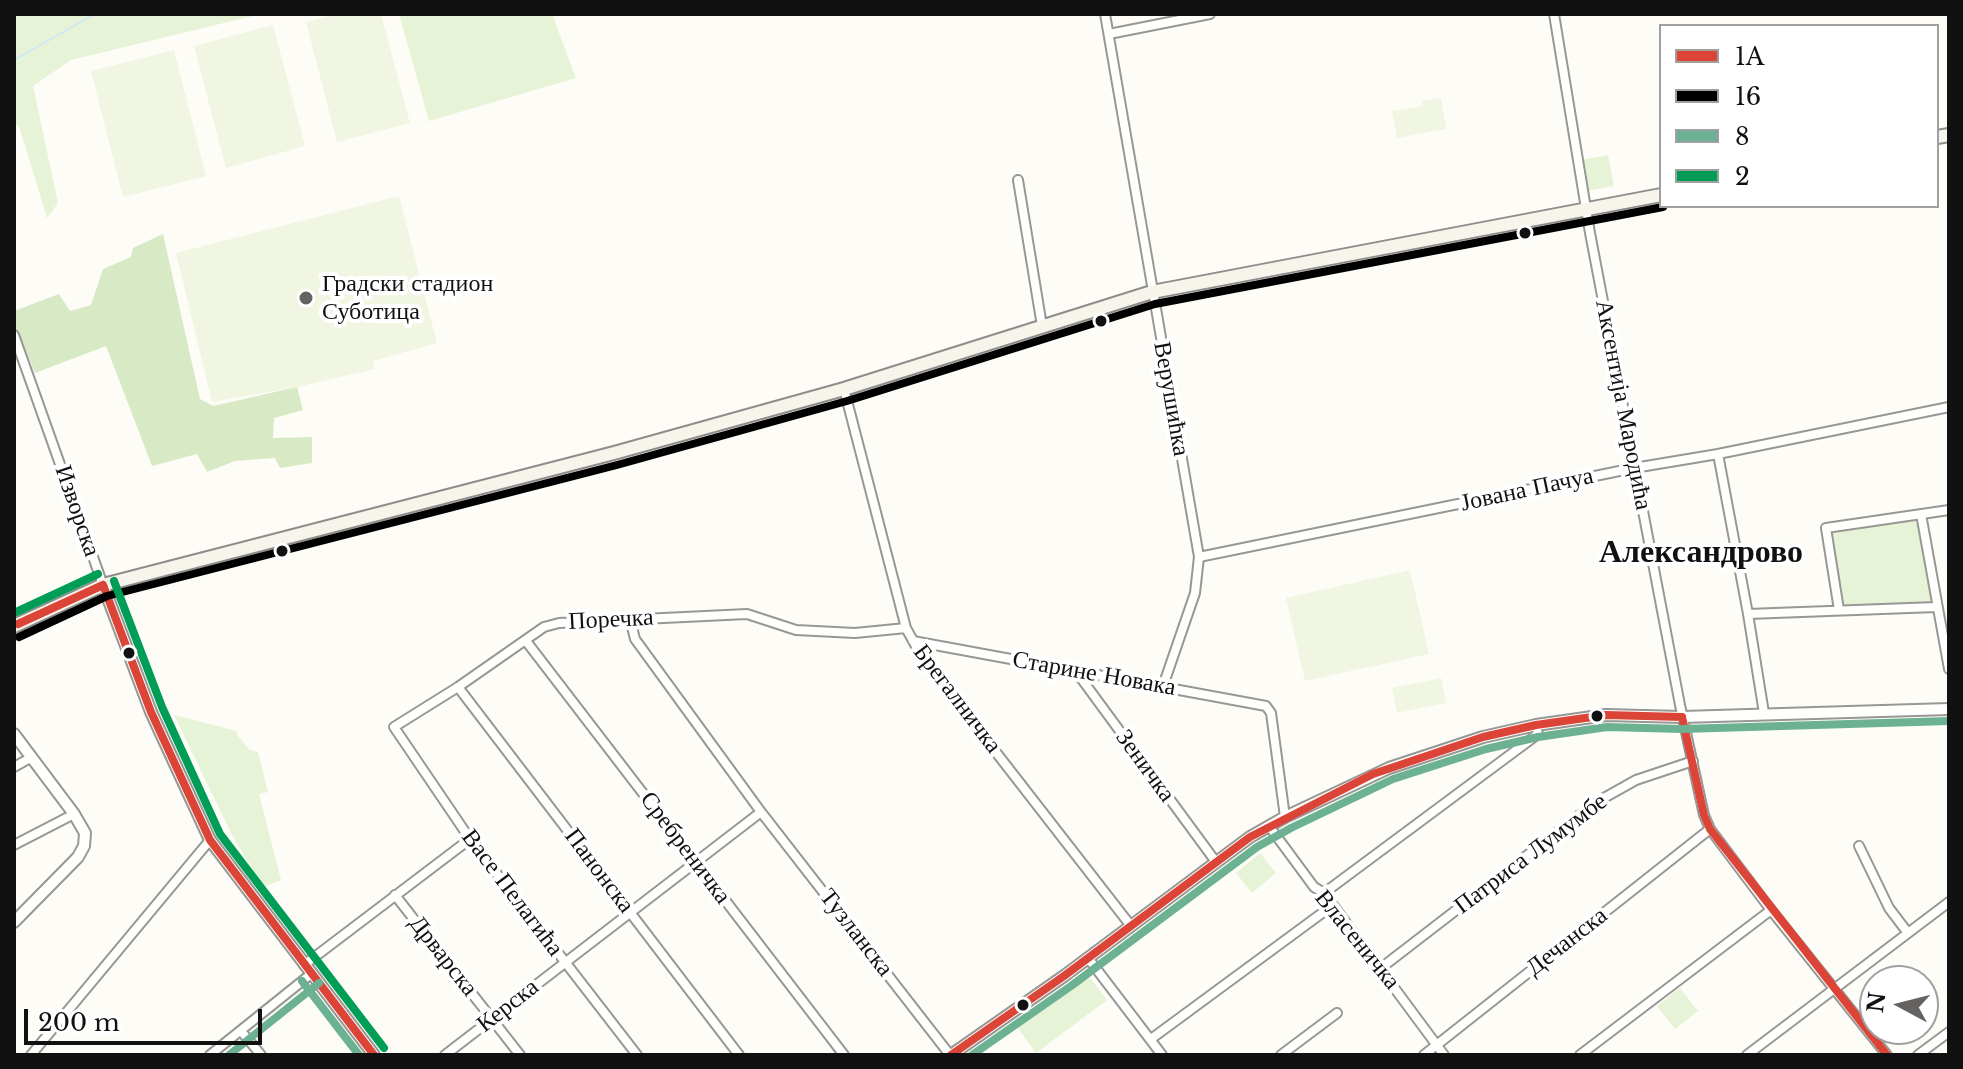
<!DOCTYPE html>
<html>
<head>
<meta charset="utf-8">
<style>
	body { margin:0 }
	#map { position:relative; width:1963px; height:1069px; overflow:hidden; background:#fdfcf7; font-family:"Libre Baskerville",serif }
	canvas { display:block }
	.frame { position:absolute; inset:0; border:16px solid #111; pointer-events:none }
	.legend { position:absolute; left:1659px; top:24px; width:280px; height:184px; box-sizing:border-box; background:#fff; border:2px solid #a0a0a0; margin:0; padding:10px 14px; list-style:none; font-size:24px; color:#111 }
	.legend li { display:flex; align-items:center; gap:16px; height:40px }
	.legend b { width:40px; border:2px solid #a0a0a0 }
	.north { position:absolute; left:1859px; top:965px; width:80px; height:80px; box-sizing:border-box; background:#fff; border:2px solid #a0a0a0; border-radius:50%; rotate:277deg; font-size:22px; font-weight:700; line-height:32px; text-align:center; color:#111 }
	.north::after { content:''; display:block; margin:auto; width:28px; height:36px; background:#646362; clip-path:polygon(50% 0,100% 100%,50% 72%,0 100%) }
	.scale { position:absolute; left:24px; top:1009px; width:238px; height:36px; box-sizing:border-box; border:4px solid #111; border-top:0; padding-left:10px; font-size:24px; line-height:28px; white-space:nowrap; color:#111; -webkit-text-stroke:6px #fff; paint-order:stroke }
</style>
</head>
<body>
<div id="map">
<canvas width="1963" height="1069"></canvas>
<div class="frame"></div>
<ul class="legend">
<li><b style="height:10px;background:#db4436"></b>1A</li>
<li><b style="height:10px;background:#000"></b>16</li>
<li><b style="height:10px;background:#6cb292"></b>8</li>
<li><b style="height:10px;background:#009d57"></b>2</li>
</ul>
<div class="north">N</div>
<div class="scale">200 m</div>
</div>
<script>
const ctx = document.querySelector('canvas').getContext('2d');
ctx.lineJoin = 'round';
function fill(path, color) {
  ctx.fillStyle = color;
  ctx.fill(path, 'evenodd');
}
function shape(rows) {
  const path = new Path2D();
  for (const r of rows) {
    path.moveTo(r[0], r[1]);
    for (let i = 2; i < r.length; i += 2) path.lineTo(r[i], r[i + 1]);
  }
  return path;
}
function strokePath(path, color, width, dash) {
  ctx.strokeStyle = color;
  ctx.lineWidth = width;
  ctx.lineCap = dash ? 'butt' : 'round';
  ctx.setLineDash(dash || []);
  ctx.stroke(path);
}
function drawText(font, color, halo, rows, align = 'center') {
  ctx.font = font + ' "Libre Baskerville",serif';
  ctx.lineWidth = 8;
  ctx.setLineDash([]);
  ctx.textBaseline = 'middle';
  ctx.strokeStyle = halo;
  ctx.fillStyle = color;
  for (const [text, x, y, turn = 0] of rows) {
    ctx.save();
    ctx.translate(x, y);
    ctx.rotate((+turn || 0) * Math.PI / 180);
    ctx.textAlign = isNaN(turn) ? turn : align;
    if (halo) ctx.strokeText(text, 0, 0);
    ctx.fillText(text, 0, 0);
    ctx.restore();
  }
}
fill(shape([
	[14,14,261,14,71,60,33,86,58,203,47,218,19,126,14,124],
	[399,14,552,14,576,78,429,121],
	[1608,155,1614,186,1586,191,1580,160],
	[1918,519,1932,602,1843,605,1832,533],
	[174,715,237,731,237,735,250,750,258,752,268,792,259,794,281,880,263,887,232,835],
	[1260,853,1276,873,1252,893,1236,873],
	[1085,971,1107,1000,1036,1053,1014,1023],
	[1680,988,1698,1011,1675,1029,1657,1006]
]), '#e7f3d7');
fill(shape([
	[163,234,200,399,213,406,297,387,303,410,274,418,273,438,312,437,312,463,280,468,275,458,235,461,207,472,197,454,152,466,106,346,35,373,14,323,14,311,59,294,70,311,91,305,103,269,131,257,133,248]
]), '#d8eac5');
fill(shape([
	[338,14,381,14,410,123,337,142,306,22],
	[273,25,305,146,226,168,194,46],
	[174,50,206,176,123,197,91,71],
	[1441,98,1446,129,1397,138,1392,111,1422,106,1421,101],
	[399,196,437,343,373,361,375,369,297,387,212,402,176,253],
	[1410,570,1429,654,1305,681,1286,598],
	[1441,678,1446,703,1397,713,1392,688]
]), '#f0f6e1');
strokePath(shape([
	[14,60,95,14]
]), '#cde8f7', 2);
const minor = shape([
	[1105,14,1199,557,1195,593,1163,686],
	[1554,14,1590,233,1680,705,1704,815,1710,829,1771,910,1887,1055],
	[1109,34,1210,14],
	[1018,180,1042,326],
	[14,335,103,585],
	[844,389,906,628,922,657,1131,926],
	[1718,454,1748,614,1764,713],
	[1921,514,1949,669],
	[1199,557,1634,468,1718,454,1949,407],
	[1839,610,1826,528,1949,510],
	[1748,614,1936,607],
	[630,619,635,639,761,812,950,1055],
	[526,641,844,1055],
	[913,641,1266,706,1271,713,1285,817],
	[1075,670,1216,862],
	[458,687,739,1055],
	[14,767,32,757],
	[1269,826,1314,887,1324,893,1444,1055],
	[14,845,74,814],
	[1859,846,1889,908,1908,933],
	[1324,893,1538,734,1536,725],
	[395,895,520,1055],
	[1088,958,1162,1055],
	[304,965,470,839],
	[1381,968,1595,803,1636,780,1693,761],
	[241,1031,261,1055],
	[1151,1039,1333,905],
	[31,1055,210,840],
	[210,1055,311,974],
	[445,1055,761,812],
	[637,1055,470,839,394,727,458,687,544,627,559,623,747,614,796,630,855,633,906,628],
	[1281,1055,1337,1013],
	[1424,1055,1710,829],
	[1580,1055,1771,910],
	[1747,1055,1949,902],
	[1918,1055,1949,1032]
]);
const tertiary = shape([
	[103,585,151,712,210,840,374,1055],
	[14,734,74,814,85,833,84,846,78,857,14,922],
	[951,1055,1064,976,1250,837,1285,817,1389,768,1483,737,1536,725,1606,715,1682,717,1949,709]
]);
const secondary = shape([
	[1937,137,1949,135],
	[14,626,103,585,614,453,844,389,1152,292,1661,195]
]);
strokePath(minor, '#979795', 12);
strokePath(tertiary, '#979795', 14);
strokePath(secondary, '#8e8d8b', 16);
strokePath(minor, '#fffffe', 8);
strokePath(tertiary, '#fffffe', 10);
strokePath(secondary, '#f6f4eb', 12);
strokePath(shape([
	[103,585,151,712,210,840,374,1055],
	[18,624,103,585],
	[1682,717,1704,815,1710,829,1887,1055],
	[951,1055,1064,976,1250,837,1373,774,1483,737,1536,725,1606,715,1682,717]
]), '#db4436', 8);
strokePath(shape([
	[19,637,107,596,617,465,847,401,1155,304,1663,207]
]), '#000', 8);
strokePath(shape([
	[302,981,359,1055],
	[229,1055,319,983],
	[972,1055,1071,986,1257,847,1291,828,1393,779,1486,749,1538,737,1607,727,1682,729,1949,721]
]), '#6cb292', 8);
strokePath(shape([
	[114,581,162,707,220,834,384,1048],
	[14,613,98,574]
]), '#009d57', 8);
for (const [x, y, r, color] of [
	[1525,233,7,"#111"],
	[306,298,8,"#646362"],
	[1101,321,7,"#111"],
	[282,551,7,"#111"],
	[129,653,7,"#111"],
	[1597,716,7,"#111"],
	[1023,1005,7,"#111"]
]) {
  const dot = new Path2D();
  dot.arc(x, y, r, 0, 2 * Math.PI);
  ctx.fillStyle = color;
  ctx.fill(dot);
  strokePath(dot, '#fff', 3);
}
drawText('24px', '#111', '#fff', [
	["Градски стадион",322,284],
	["Суботица",322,312]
], 'left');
drawText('24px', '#111', '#fff', [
	["Верушићка",1171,399,80],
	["Аксентија Мародића",1623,405,79],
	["Јована Пачуа",1527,490,-12],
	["Изворска",77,511,71],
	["Поречка",611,620,-3],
	["Старине Новака",1094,674,10],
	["Брегалничка",957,699,53],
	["Зеничка",1145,766,54],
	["Сребреничка",685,848,53],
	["Патриса Лумумбе",1531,854,-37],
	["Панонска",599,871,53],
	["Васе Пелагића",512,893,53],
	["Тузланска",856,933,52],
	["Власеничка",1357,940,51],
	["Дечанска",1567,942,-38],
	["Дрварска",443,956,52],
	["Керска",508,1006,-38]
]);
drawText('bold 32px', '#111', '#fff', [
	["Александрово",1701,553]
]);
</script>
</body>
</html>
